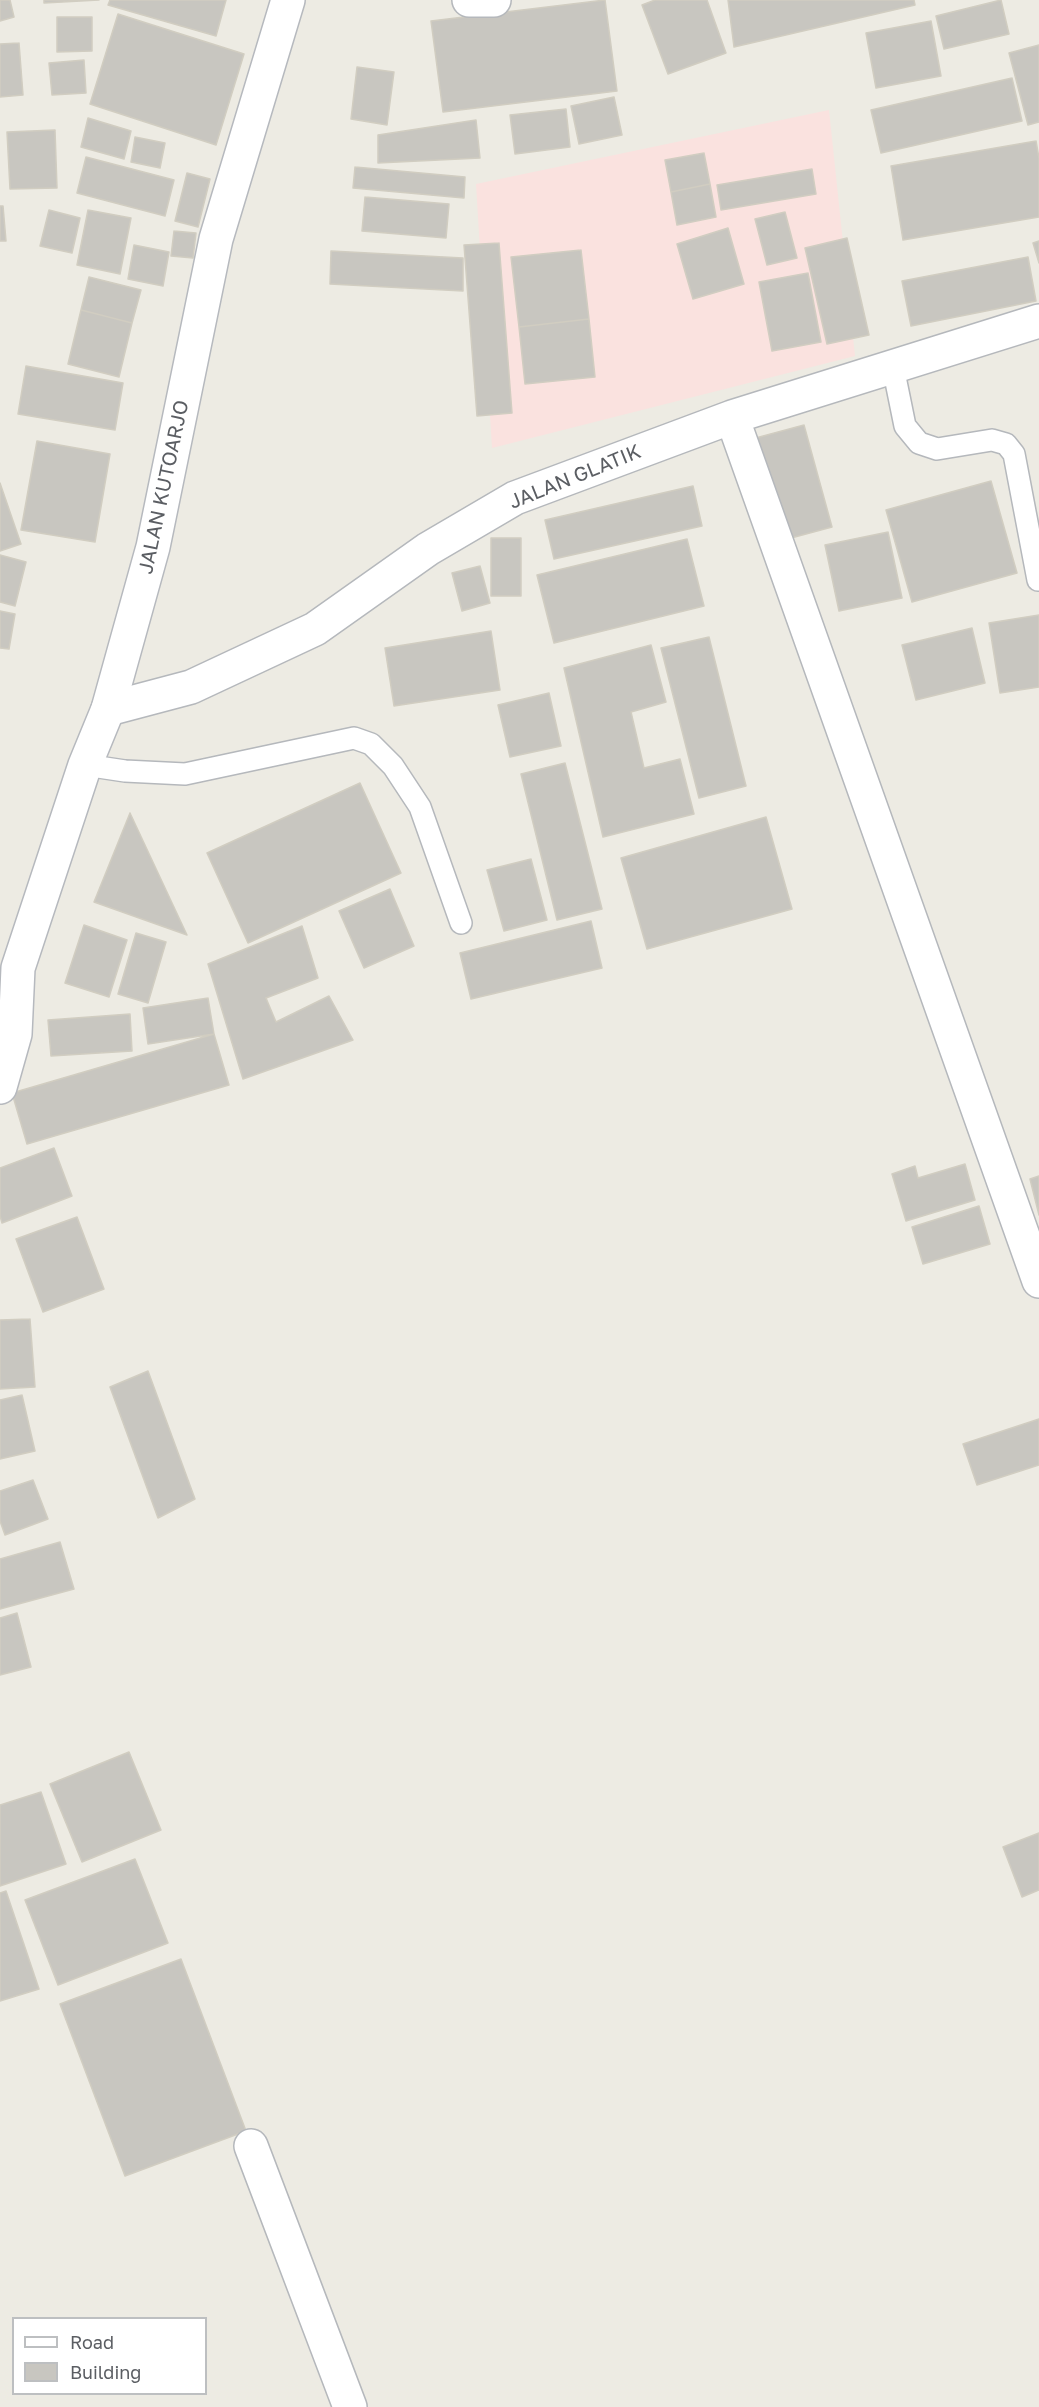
<!DOCTYPE html>
<html>
<head>
<meta charset="utf-8">
<style>
	body { margin:0 }
	#map { position:relative; width:1039px; height:2407px; overflow:hidden; background:#edebe3; font-family:"Golos Text",sans-serif }
	canvas { display:block }
	.legend { position:absolute; left:12px; top:2317px; width:195px; height:78px; box-sizing:border-box; background:#fff; border:2px solid #bdbfc1; margin:0; padding:8px 10px; list-style:none; font-size:18px; color:#5b5e63 }
	.legend li { display:flex; align-items:center; gap:12px; height:30px }
	.legend b { width:30px; border:2px solid #bdbfc1 }
</style>
</head>
<body>
<div id="map">
<canvas width="1039" height="2407"></canvas>
<ul class="legend">
<li><b style="height:8px;background:#fff"></b>Road</li>
<li><b style="height:16px;background:#c8c6c0"></b>Building</li>
</ul>
</div>
<script>
const ctx = document.querySelector('canvas').getContext('2d');
ctx.lineJoin = 'round';
function fill(path, color) {
  ctx.fillStyle = color;
  ctx.fill(path, 'evenodd');
}
function shape(rows) {
  const path = new Path2D();
  for (const r of rows) {
    path.moveTo(r[0], r[1]);
    for (let i = 2; i < r.length; i += 2) path.lineTo(r[i], r[i + 1]);
  }
  return path;
}
function strokePath(path, color, width, dash) {
  ctx.strokeStyle = color;
  ctx.lineWidth = width;
  ctx.lineCap = dash ? 'butt' : 'round';
  ctx.setLineDash(dash || []);
  ctx.stroke(path);
}
function drawText(font, color, halo, rows, align = 'center') {
  ctx.font = font + ' "Golos Text",sans-serif';
  ctx.lineWidth = 4.5;
  ctx.setLineDash([]);
  ctx.textBaseline = 'middle';
  ctx.strokeStyle = halo;
  ctx.fillStyle = color;
  for (const [text, x, y, turn = 0] of rows) {
    ctx.save();
    ctx.translate(x, y);
    ctx.rotate((+turn || 0) * Math.PI / 180);
    ctx.textAlign = isNaN(turn) ? turn : align;
    if (halo) ctx.strokeText(text, 0, 0);
    ctx.fillText(text, 0, 0);
    ctx.restore();
  }
}
fill(shape([
	[829,110,855,356,492,448,476,184]
]), '#fae2df');
const building = shape([
	[0,0,10,0,14,17,0,21,0,0],
	[44,0,99,0,44,3,44,0],
	[110,0,226,0,216,36,108,5,110,0],
	[605,0,617,91,443,112,431,21,605,0],
	[655,0,707,0,726,53,668,74,642,5,655,0],
	[728,0,914,0,915,5,734,47,728,0],
	[1001,0,1009,34,944,49,936,16,1001,0],
	[118,14,244,54,216,145,90,104,118,14],
	[57,17,92,17,92,51,57,52,57,17],
	[931,21,941,76,876,88,866,33,931,21],
	[19,43,23,95,0,97,0,44,19,43],
	[1039,45,1039,122,1028,125,1009,53,1039,45],
	[84,60,86,93,52,95,49,63,84,60],
	[357,67,394,72,387,125,351,119,357,67],
	[1012,78,1022,121,881,153,871,110,1012,78],
	[614,97,622,135,579,144,571,106,614,97],
	[566,109,570,147,515,154,510,115,566,109],
	[88,118,131,131,124,159,81,147,88,118],
	[476,120,480,158,378,163,378,135,476,120],
	[55,130,57,188,10,189,7,132,55,130],
	[135,137,165,143,160,168,131,162,135,137],
	[1036,141,1039,158,1039,217,903,240,891,166,1036,141],
	[704,153,710,184,671,192,665,160,704,153],
	[86,157,174,180,165,216,77,193,86,157],
	[355,167,465,177,464,198,353,188,355,167],
	[812,169,816,194,721,210,717,185,812,169],
	[187,173,210,179,198,227,175,221,187,173],
	[710,184,716,217,677,225,671,192,710,184],
	[365,197,449,204,446,238,362,231,365,197],
	[0,206,3,206,6,241,0,241,0,206],
	[49,210,80,218,72,253,40,246,49,210],
	[88,210,131,218,120,274,77,265,88,210],
	[785,212,797,258,767,265,755,219,785,212],
	[728,228,744,284,693,299,677,244,728,228],
	[174,231,196,233,193,258,171,256,174,231],
	[847,238,869,335,827,344,805,248,847,238],
	[1039,241,1039,263,1033,243,1039,241],
	[499,243,512,413,477,416,464,245,499,243],
	[134,245,169,252,163,286,128,279,134,245],
	[581,250,589,319,519,327,511,257,581,250],
	[331,251,463,258,463,291,330,284,331,251],
	[1028,257,1036,301,911,326,902,281,1028,257],
	[808,273,821,342,772,351,759,282,808,273],
	[89,277,141,290,132,323,81,310,89,277],
	[81,310,132,323,119,377,68,364,81,310],
	[589,319,595,377,525,384,519,327,589,319],
	[26,366,123,383,115,430,18,414,26,366],
	[804,425,832,527,780,541,752,439,804,425],
	[37,441,110,454,95,542,21,530,37,441],
	[991,481,1017,573,912,602,886,510,991,481],
	[0,483,21,544,0,551,0,483],
	[693,486,702,526,554,559,545,520,693,486],
	[888,532,902,598,839,611,825,545,888,532],
	[491,538,521,538,521,596,491,596,491,538],
	[687,539,704,606,554,643,537,575,687,539],
	[0,555,26,562,15,606,0,602,0,555],
	[480,566,490,603,462,611,452,573,480,566],
	[0,611,15,614,9,649,0,648,0,611],
	[1039,615,1039,687,1000,693,989,623,1039,615],
	[972,628,985,683,916,700,902,645,972,628],
	[491,631,500,690,394,706,385,648,491,631],
	[709,637,746,786,699,798,661,648,709,637],
	[651,645,666,702,631,712,644,768,680,759,694,814,603,837,564,668,651,645],
	[549,693,561,746,510,757,498,705,549,693],
	[565,763,602,909,557,920,521,774,565,763],
	[360,783,401,873,248,943,207,853,360,783],
	[130,813,187,935,94,902,130,813],
	[766,817,792,909,647,949,621,858,766,817],
	[531,859,547,920,504,931,487,870,531,859],
	[390,889,414,946,364,968,339,911,390,889],
	[591,921,602,968,471,999,460,953,591,921],
	[84,925,127,940,109,997,65,983,84,925],
	[302,926,318,978,266,998,276,1022,329,996,353,1040,243,1079,208,964,302,926],
	[136,933,166,942,148,1003,118,994,136,933],
	[208,998,214,1034,148,1044,143,1008,208,998],
	[130,1014,132,1051,51,1056,48,1020,130,1014],
	[214,1034,229,1085,27,1144,12,1093,214,1034],
	[54,1148,72,1196,2,1223,0,1216,0,1168,54,1148],
	[965,1164,975,1200,906,1221,892,1174,915,1166,918,1178,965,1164],
	[1039,1176,1039,1215,1030,1179,1039,1176],
	[979,1206,990,1244,923,1264,912,1227,979,1206],
	[77,1217,104,1289,43,1312,16,1239,77,1217],
	[30,1319,35,1387,0,1389,0,1320,30,1319],
	[148,1371,195,1499,158,1518,110,1387,148,1371],
	[22,1395,35,1451,0,1459,0,1400,22,1395],
	[1039,1419,1039,1465,977,1485,963,1444,1039,1419],
	[33,1480,48,1519,5,1535,0,1521,0,1491,33,1480],
	[60,1542,74,1589,0,1609,0,1559,60,1542],
	[17,1613,31,1667,0,1675,0,1618,17,1613],
	[129,1752,161,1830,82,1862,50,1784,129,1752],
	[41,1792,66,1864,0,1886,0,1805,41,1792],
	[1039,1833,1039,1890,1022,1897,1003,1847,1039,1833],
	[135,1859,168,1943,58,1985,25,1900,135,1859],
	[6,1891,39,1989,0,2001,0,1893,6,1891],
	[181,1959,246,2131,125,2176,60,2004,181,1959]
]);
fill(building, '#c8c6c0');
strokePath(building, '#d1cdc1', 1.5);
const service = shape([
	[893,367,905,426,919,443,937,449,992,440,1006,444,1014,454,1038,580],
	[85,765,125,771,185,774,354,738,371,744,393,766,420,807,461,923]
]);
const minor = shape([
	[469,0,494,0],
	[732,417,1039,1281],
	[108,709,191,687,315,629,428,549,515,498,732,417,1039,321],
	[251,2146,350,2407]
]);
const secondary = shape([
	[0,1087,15,1034,18,968,85,765,108,709,153,547,216,239,288,0]
]);
strokePath(service, '#b5b8bc', 24);
strokePath(minor, '#b5b8bc', 36);
strokePath(secondary, '#b6b9be', 36);
strokePath(service, '#fff', 21);
strokePath(minor, '#fff', 33);
strokePath(secondary, '#fff', 33);
drawText('20px', '#5b5e63', '#fff', [
	["JALAN GLATIK",575,477,-22],
	["JALAN KUTOARJO",164,487,-78]
]);
</script>
</body>
</html>
